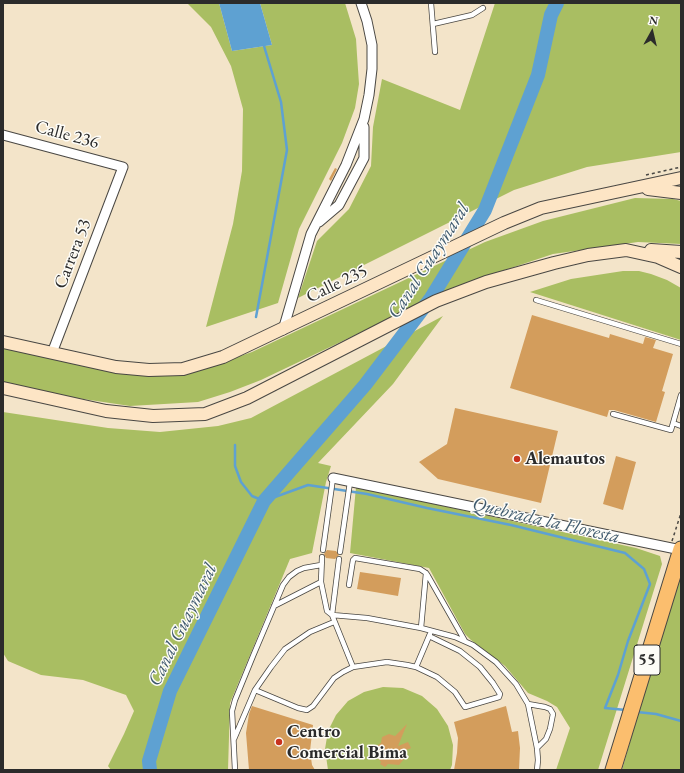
<!DOCTYPE html>
<html>
<head>
<meta charset="utf-8">
<style>
	body { margin:0 }
	#map { position:relative; width:684px; height:773px; overflow:hidden; background:#f3e4c9; font-family:"EB Garamond",serif }
	canvas { display:block }
	.frame { position:absolute; inset:0; border:4px solid #2b2b2b; pointer-events:none }
	.north { position:absolute; left:632px; top:12px; width:40px; height:40px; -webkit-text-stroke:3px #fdfcf7; paint-order:stroke; rotate:8deg; font-size:11px; font-weight:700; line-height:16px; text-align:center; color:#2b2b2b }
	.north::after { content:''; display:block; margin:auto; width:14px; height:18px; background:#2b2b2b; clip-path:polygon(50% 0,100% 100%,50% 72%,0 100%) }
</style>
</head>
<body>
<div id="map">
<canvas width="684" height="773"></canvas>
<div class="frame"></div>
<div class="north">N</div>
</div>
<script>
const ctx = document.querySelector('canvas').getContext('2d');
ctx.lineJoin = 'round';
function fill(path, color) {
  ctx.fillStyle = color;
  ctx.fill(path, 'evenodd');
}
function shape(rows) {
  const path = new Path2D();
  for (const r of rows) {
    path.moveTo(r[0], r[1]);
    for (let i = 2; i < r.length; i += 2) path.lineTo(r[i], r[i + 1]);
  }
  return path;
}
function strokePath(path, color, width, dash) {
  ctx.strokeStyle = color;
  ctx.lineWidth = width;
  ctx.lineCap = dash ? 'butt' : 'round';
  ctx.setLineDash(dash || []);
  ctx.stroke(path);
}
function drawText(font, color, halo, rows, align = 'center') {
  ctx.font = font + ' "EB Garamond",serif';
  ctx.lineWidth = 3;
  ctx.setLineDash([]);
  ctx.textBaseline = 'middle';
  ctx.strokeStyle = halo;
  ctx.fillStyle = color;
  for (const [text, x, y, turn = 0] of rows) {
    ctx.save();
    ctx.translate(x, y);
    ctx.rotate((+turn || 0) * Math.PI / 180);
    ctx.textAlign = isNaN(turn) ? turn : align;
    if (halo) ctx.strokeText(text, 0, 0);
    ctx.fillText(text, 0, 0);
    ctx.restore();
  }
}
fill(shape([
	[187,3,219,3,232,51,272,45,260,3,345,3,356,39,357,55,359,84,355,108,342,143,299,229,278,303,206,327,233,224,242,171,243,109,231,66,211,27],
	[495,3,681,3,681,152,587,167,514,190,298,298,317,241,349,209,371,166,373,127,382,79,460,110],
	[635,198,673,199,681,201,681,244,638,242,553,254,487,276,439,295,261,380,230,392,198,402,130,406,63,396,3,382,3,348,128,373,188,374,252,352,485,242,543,221],
	[623,271,639,271,651,274,667,280,681,288,681,340,530,292,571,279],
	[443,316,393,384,318,463,331,466,326,482,312,553,290,559,230,703,228,770,111,770,108,766,124,734,134,711,126,695,83,680,41,675,8,661,3,653,3,412,108,428,160,432,218,426,251,418],
	[356,487,636,548,660,556,662,564,598,770,556,770,570,728,557,707,547,701,528,693,505,666,471,640,465,634,429,568,350,553],
	[681,570,681,770,622,770,670,603],
	[383,687,403,688,422,696,437,709,448,726,453,745,452,765,450,770,328,770,325,749,328,731,336,715,348,701,364,692]
]), '#a9be62');
fill(shape([
	[219,3,260,3,272,45,232,51]
]), '#5ea1d2');
strokePath(shape([
	[256,317,287,150,281,102,264,46],
	[235,445,235,466,241,482,252,496,264,501,308,485,367,494,427,508,511,525,625,553,644,569,650,584,628,641,618,675,605,708,626,710],
	[637,712,656,714,681,721]
]), '#5ea1d2', 2.5);
strokePath(shape([
	[150,770,149,761,170,691,264,501,365,385,431,298,485,210,538,75,551,15,557,3]
]), '#5ea1d2', 14);
fill(shape([
	[335,168,337,169,331,181,329,179],
	[532,315,609,338,610,334,643,344,645,337,656,340,653,348,673,354,662,391,665,392,656,422,614,410,609,410,607,417,510,388],
	[455,408,558,431,541,503,438,479,419,462,447,444],
	[616,456,636,462,623,510,603,504],
	[327,550,336,551,339,555,335,559,326,558,324,554],
	[360,572,401,578,398,596,357,589],
	[252,706,313,725,310,751,312,765,315,770,249,770,246,733,249,714],
	[506,706,512,732,518,731,520,748,519,770,454,770,457,753,458,738,454,722],
	[407,724,398,746,408,742,411,748,406,750,404,759,399,765,388,764,385,767,380,764,381,762,373,752,377,746,381,743,382,737,389,734,395,736]
]), '#d39d5c');
const service = shape([
	[431,3,435,52],
	[433,24,472,15,483,8],
	[536,300,681,344],
	[613,414,671,430,673,423,681,426],
	[673,423,681,395],
	[323,550,333,478],
	[340,552,350,482],
	[322,557,321,582,327,611,332,615,367,618,421,628,455,637,473,645,496,662,516,684,528,704,537,748,538,760,537,770],
	[339,559,332,615,353,667],
	[426,573,428,576,465,641],
	[349,585,353,560,355,558,420,569,426,573,421,628],
	[274,606,321,582],
	[416,667,430,634],
	[255,690,298,708,307,710,313,706,334,678,343,672,353,667,387,662,407,665,416,667,437,677,455,692,465,707,499,697,500,694,493,683,480,667,460,651,429,636],
	[528,704,545,707,550,709,553,714,550,729,546,739,537,748],
	[234,739,255,690,271,667,285,649,310,632,334,622],
	[235,770,232,711,235,700,253,656,283,585,289,577,297,571,304,568,321,565]
]);
const minor = shape([
	[3,135,123,167,52,353],
	[319,222,339,205,364,158,364,127],
	[283,330,311,234,346,165,364,119,369,95,372,69,372,45,367,21,361,3],
	[333,478,681,550]
]);
const secondary = shape([
	[648,189,681,193],
	[651,250,681,252],
	[3,342,116,367,149,370,183,369,223,357,504,223,541,208,681,178],
	[3,388,106,411,153,416,205,414,247,398,436,301,486,282,554,263,588,255,626,250,658,257,681,267]
]);
const trunk = shape([
	[613,770,681,549]
]);
strokePath(service, '#494743', 6);
strokePath(minor, '#494743', 11);
strokePath(secondary, '#494743', 14);
strokePath(trunk, '#494743', 17);
strokePath(shape([
	[646,175,681,167],
	[672,541,681,513]
]), '#494743', 1.5, [3, 3]);
strokePath(service, '#fff', 4.5);
strokePath(minor, '#fff', 9);
strokePath(secondary, '#fde5c5', 12);
strokePath(trunk, '#fbbe6e', 15);
for (const [x, y, r, color] of [
	[517,459,4,"#c8321e"],
	[279,742,4,"#c8321e"]
]) {
  const dot = new Path2D();
  dot.arc(x, y, r, 0, 2 * Math.PI);
  ctx.fillStyle = color;
  ctx.fill(dot);
  strokePath(dot, '#fdfcf7', 1.5);
}
for (const [x, y, w] of [
	[647,660,26]
]) {
  const box = new Path2D();
  box.roundRect(x - w / 2, y - 15, w, 30, 3);
  ctx.fillStyle = '#fdfcf7';
  ctx.fill(box);
  strokePath(box, '#2b2b2b', 1);
}
drawText('bold 17px', '#2b2b2b', null, [
	["55",647,660]
]);
drawText('18px', '#2b2b2b', '#fdfcf7', [
	["Calle 236",67,135,15],
	["Carrera 53",73,254,-69],
	["Calle 235",337,284,-26]
]);
drawText('bold 18px', '#2b2b2b', '#fdfcf7', [
	["Alemautos",525,459],
	["Centro",287,732],
	["Comercial Bima",287,753]
], 'left');
drawText('italic 19px', '#3f5a6e', '#fdfcf7', [
	["Canal Guaymaral",429,261,-57],
	["Quebrada la Floresta",546,521,13],
	["Canal Guaymaral",183,625,-64]
]);
</script>
</body>
</html>
